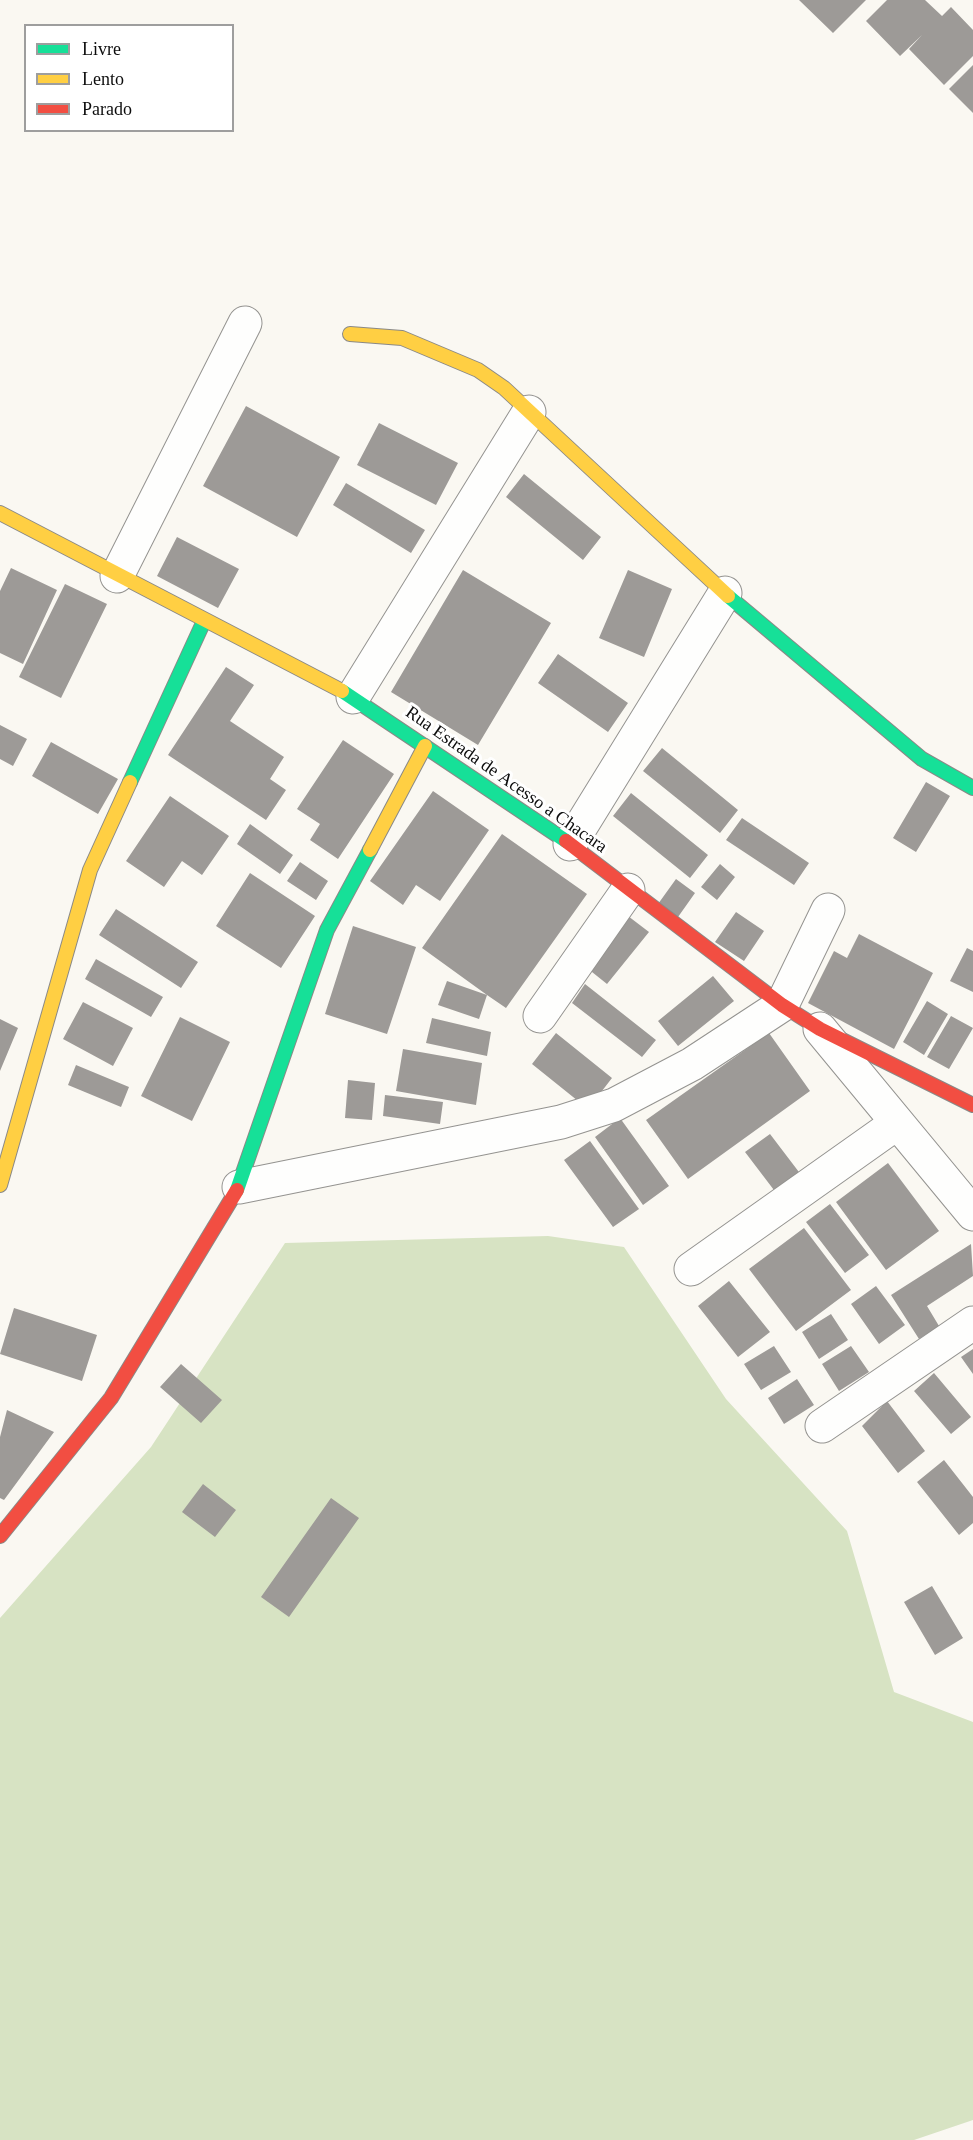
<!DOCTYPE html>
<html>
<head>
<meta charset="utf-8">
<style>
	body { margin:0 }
	#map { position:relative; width:973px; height:2140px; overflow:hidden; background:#faf8f2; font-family:Georgia,serif }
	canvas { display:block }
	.legend { position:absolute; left:24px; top:24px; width:210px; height:108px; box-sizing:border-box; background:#fff; border:2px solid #9e9e9e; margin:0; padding:8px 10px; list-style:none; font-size:18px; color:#0d0d0d }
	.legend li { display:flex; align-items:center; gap:12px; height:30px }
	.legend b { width:30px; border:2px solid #9e9e9e }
</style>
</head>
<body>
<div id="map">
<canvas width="973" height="2140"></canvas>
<ul class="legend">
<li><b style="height:8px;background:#16e098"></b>Livre</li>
<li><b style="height:8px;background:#ffcf43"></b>Lento</li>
<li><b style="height:8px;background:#f24e42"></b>Parado</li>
</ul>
</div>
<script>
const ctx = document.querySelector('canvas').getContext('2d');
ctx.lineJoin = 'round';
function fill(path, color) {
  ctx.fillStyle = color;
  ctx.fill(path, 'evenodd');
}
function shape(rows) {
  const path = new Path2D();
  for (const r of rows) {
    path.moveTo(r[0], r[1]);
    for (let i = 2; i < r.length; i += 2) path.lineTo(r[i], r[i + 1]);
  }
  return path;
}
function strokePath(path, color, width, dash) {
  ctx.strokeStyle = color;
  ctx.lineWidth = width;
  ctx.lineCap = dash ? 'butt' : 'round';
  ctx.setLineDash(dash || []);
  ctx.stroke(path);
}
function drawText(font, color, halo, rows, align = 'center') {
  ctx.font = font + ' Georgia,serif';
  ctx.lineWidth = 6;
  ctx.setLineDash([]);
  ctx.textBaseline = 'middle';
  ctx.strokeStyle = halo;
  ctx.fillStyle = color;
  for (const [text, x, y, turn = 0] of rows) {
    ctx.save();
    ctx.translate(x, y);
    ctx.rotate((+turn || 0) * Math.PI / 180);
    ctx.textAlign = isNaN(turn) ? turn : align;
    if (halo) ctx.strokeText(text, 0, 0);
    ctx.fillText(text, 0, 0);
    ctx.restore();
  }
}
fill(shape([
	[548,1236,624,1247,726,1399,847,1531,894,1692,973,1722,973,2120,914,2140,0,2140,0,1618,151,1447,285,1243]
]), '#d7e3c3');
fill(shape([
	[799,0,866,0,833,33],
	[887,0,925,0,942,16,951,7,973,30,973,56,944,85,909,49,922,35,900,56,866,21],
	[973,65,973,113,949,89],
	[246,406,340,457,297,537,203,486],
	[379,423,458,463,436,505,357,465],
	[524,474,601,537,583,560,506,497],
	[346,483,425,530,411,553,333,505],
	[177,537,239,569,218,608,157,576],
	[11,568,57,590,23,664,0,653,0,591],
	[463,570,551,623,478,745,391,692],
	[628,570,672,589,644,657,599,638],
	[65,584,107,604,61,698,19,677],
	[558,654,628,703,608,732,538,683],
	[226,667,254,685,230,721,284,757,270,779,286,790,266,820,168,755],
	[0,725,27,739,13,766,0,759],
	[343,740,394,774,338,859,310,840,320,824,297,809],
	[51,742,118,779,98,814,32,776],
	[662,748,738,810,720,833,643,771],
	[926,782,950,796,916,852,893,838],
	[433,791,489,830,440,901,416,885,403,905,370,881],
	[631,793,708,855,690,878,613,816],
	[170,796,229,836,202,875,182,861,164,887,126,861],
	[742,818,809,863,794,885,726,840],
	[250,824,293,855,280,874,237,844],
	[502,834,587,894,506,1008,487,995,479,1019,438,1005,447,981,487,995,422,948],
	[300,862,328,881,316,900,287,881],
	[720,864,735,877,717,900,701,887],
	[250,873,315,916,281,968,216,926],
	[676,879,695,893,678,917,658,904],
	[116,909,198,962,181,988,99,935],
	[736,912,764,931,744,961,715,942],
	[628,916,649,932,607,984,587,968],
	[353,926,416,947,387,1034,325,1014],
	[859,934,933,973,894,1049,808,1003,834,951,847,958],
	[967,948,973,951,973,992,950,981],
	[96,959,163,997,151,1017,85,979],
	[713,976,734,1001,678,1046,658,1021],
	[585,984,656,1040,642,1057,572,1003],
	[927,1001,948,1014,924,1055,903,1042],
	[83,1002,133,1028,113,1066,63,1039],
	[951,1016,973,1028,949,1069,927,1057],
	[180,1017,230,1042,192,1121,141,1096],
	[432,1018,491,1032,487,1056,426,1043],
	[0,1019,18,1028,0,1071],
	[556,1033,612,1078,588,1109,532,1064],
	[769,1033,810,1091,688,1179,646,1120],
	[403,1049,482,1063,476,1105,396,1091],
	[76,1065,129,1087,121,1107,68,1085],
	[348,1080,375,1083,372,1120,345,1118],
	[385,1095,443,1102,440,1124,383,1116],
	[620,1118,669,1186,643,1205,595,1137],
	[770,1134,805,1180,780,1198,745,1152],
	[590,1141,639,1209,613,1227,564,1160],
	[888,1163,939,1231,886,1270,836,1202],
	[830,1204,869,1255,845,1273,806,1222],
	[804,1228,851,1290,796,1331,749,1269],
	[971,1244,973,1276,927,1306,939,1326,919,1339,891,1295],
	[729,1281,770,1332,738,1357,698,1306],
	[876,1286,905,1325,879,1344,851,1304],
	[14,1308,97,1335,82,1381,0,1354],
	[831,1314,848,1340,819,1359,802,1332],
	[774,1346,791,1372,761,1390,744,1364],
	[851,1346,869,1372,839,1391,822,1364],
	[973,1349,973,1374,961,1357],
	[181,1364,222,1400,201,1423,160,1387],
	[934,1373,971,1417,951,1434,914,1391],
	[797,1379,814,1405,784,1424,768,1398],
	[887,1401,925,1451,898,1473,862,1426],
	[7,1410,54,1432,4,1500,0,1498,0,1437],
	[944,1460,973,1497,973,1523,959,1535,917,1482],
	[203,1484,236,1510,215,1537,182,1512],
	[331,1498,359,1518,289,1617,261,1597],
	[932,1586,963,1638,935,1655,904,1602]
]), '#9d9a97');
const street = shape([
	[117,576,245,323],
	[353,697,529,412],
	[570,844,725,593],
	[540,1016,628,890],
	[820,1029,973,1214],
	[239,1187,561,1122,614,1105,692,1064,782,1005,828,910],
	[691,1269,897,1123],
	[822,1426,973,1323]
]);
const fast = shape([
	[728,596,922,759,973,788],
	[342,691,566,841],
	[130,782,204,621],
	[237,1190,327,930,370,850]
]);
const slow = shape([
	[350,334,402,338,478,370,504,388,728,596],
	[0,513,342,691],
	[370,850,425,746],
	[0,1185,90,870,130,782]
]);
const jam = shape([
	[566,841,782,1005,820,1029,973,1105],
	[0,1536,111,1398,237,1190]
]);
strokePath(street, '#949390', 35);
strokePath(fast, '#8a8987', 16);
strokePath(slow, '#8a8987', 16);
strokePath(jam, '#8a8987', 16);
strokePath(street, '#fefefd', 33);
strokePath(fast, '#16e098', 14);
strokePath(slow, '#ffcf43', 14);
strokePath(jam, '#f24e42', 14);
drawText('18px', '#0d0d0d', '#fff', [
	["Rua Estrada de Acesso a Chacara",506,780,35]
]);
</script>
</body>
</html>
